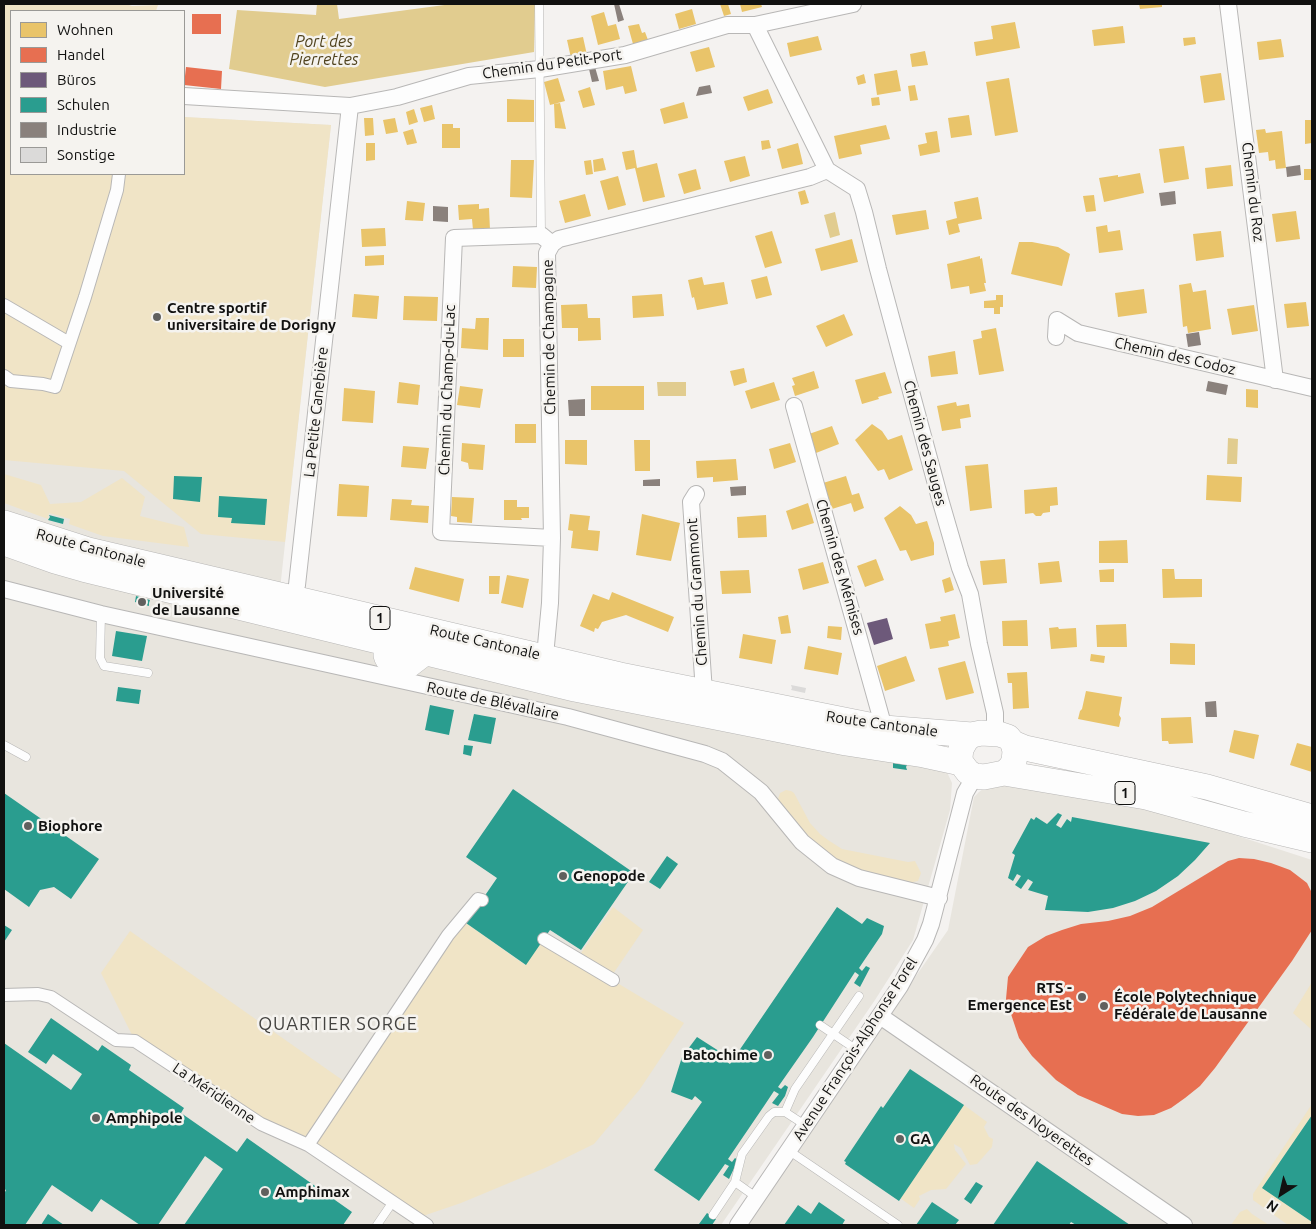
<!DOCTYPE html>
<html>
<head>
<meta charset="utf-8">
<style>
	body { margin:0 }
	#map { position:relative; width:1316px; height:1229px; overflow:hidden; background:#f4f2f0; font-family:Ubuntu,sans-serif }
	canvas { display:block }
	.frame { position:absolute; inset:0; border:5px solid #111110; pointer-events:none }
	.legend { position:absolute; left:10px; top:10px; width:175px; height:165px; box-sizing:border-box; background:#f5f3ef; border:1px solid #9a9996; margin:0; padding:6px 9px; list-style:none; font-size:15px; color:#111110 }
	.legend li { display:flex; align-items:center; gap:10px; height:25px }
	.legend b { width:25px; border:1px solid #9a9996 }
	.north { position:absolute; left:1256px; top:1169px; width:50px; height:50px; -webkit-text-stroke:4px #f5f3ef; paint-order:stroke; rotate:215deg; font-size:14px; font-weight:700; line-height:20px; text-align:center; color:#111110 }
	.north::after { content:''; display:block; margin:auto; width:18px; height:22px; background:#111110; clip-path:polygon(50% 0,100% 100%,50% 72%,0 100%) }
</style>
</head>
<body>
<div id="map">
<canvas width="1316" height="1229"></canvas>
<div class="frame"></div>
<ul class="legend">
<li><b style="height:14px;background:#e9c46a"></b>Wohnen</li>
<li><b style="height:14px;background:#e76f51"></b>Handel</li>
<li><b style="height:14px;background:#6d597a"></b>Büros</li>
<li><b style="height:14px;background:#2a9d8f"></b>Schulen</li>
<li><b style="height:14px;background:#8a817c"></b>Industrie</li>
<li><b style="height:14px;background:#dbdad9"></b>Sonstige</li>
</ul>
<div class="north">N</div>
</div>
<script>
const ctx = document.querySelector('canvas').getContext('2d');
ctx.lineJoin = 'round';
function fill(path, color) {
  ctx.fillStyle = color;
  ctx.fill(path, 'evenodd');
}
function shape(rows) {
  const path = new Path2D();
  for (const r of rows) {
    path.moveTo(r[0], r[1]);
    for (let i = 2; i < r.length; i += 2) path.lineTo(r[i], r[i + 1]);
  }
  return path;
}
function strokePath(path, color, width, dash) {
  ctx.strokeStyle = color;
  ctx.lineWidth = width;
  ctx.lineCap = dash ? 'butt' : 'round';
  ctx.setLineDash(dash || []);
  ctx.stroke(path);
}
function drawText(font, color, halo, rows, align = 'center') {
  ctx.font = font + ' Ubuntu,sans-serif';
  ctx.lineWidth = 5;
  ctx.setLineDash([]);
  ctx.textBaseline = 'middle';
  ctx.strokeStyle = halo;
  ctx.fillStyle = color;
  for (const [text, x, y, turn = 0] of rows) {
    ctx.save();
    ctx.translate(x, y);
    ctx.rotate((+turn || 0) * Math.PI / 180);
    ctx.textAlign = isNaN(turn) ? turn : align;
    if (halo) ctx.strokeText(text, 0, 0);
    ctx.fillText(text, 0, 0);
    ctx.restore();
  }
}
fill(shape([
	[4,4,19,4,11,11,11,174,184,174,184,117,331,125,281,580,279,623,425,664,946,770,952,783,950,810,913,940,875,1000,721,1225,4,1225],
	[1021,783,1139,804,1312,860,1312,1225,748,1225,842,1082,948,930,974,797,979,792,987,786]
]), '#e8e5de');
fill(shape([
	[4,4,126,4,132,6,158,5,156,11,11,11,11,174,184,174,184,117,331,125,285,542,201,534,124,471,4,460],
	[4,474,41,485,50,504,81,502,122,478,145,497,140,516,184,527,189,547,103,536,69,524,70,519,49,513,48,519,4,503],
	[786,790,791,791,794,793,810,823,820,834,828,840,842,849,908,862,915,861,921,873,918,881,908,883,884,879,834,859,810,841,782,808,778,799,780,793],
	[613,907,643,930,613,974,581,953],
	[466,923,525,965,544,939,684,1023,640,1089,594,1144,545,1168,461,1203,417,1218,135,1041,101,973,130,931,348,1084,448,935],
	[1312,982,1312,1030,1293,1013],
	[1312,1104,1312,1115,1263,1188,1312,1222,1312,1225,1288,1225,1253,1200,1253,1194],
	[964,1105,987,1122,984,1127,989,1137,993,1139,992,1147,977,1164,970,1165,961,1148,954,1144,955,1150,966,1164,946,1189,931,1190,919,1196,920,1199,914,1208,900,1198],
	[1247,1209,1252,1214,1269,1225,1231,1225,1240,1212]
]), '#f0e4c6');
fill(shape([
	[317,4,337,4,339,19,452,4,535,4,534,52,325,87,229,69,237,10,316,15],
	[835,212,840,235,830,238,824,215],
	[657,382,686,382,686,396,658,396],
	[1228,438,1238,439,1237,464,1227,464]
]), '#e1cc8f');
fill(shape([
	[720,4,728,4,731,14,724,16],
	[740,4,761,4,762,7,742,12],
	[1139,4,1162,4,1162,7,1140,9],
	[692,9,696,24,679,29,675,14],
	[604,12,608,26,616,24,620,39,598,45,591,16],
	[1015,22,1020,48,976,56,974,42,993,39,991,26],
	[639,24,642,33,645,32,648,40,633,44,628,26],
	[1123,26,1125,43,1094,46,1092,30],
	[818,36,822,50,790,57,787,43],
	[583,37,587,55,571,58,567,40],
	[1195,37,1196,44,1184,46,1183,38],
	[1281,39,1284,57,1259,60,1257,42],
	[709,47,715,67,696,72,690,52],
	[925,51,928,65,912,67,910,54],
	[631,66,637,91,625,94,623,86,606,90,603,71],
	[897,70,901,91,877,95,874,74],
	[1221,73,1225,100,1204,103,1200,76],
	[864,74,866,83,858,85,856,77],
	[558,78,565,101,550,105,544,82],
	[1009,78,1018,132,995,136,986,82],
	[915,85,918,100,910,101,908,86],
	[590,87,595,105,583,108,578,91],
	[768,89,773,103,748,111,743,97],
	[879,97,880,105,872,106,871,98],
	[507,99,534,100,534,122,507,122],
	[684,102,688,118,664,124,660,109],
	[560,103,566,129,555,128,554,104],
	[432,105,435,119,424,122,420,108],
	[414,109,418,122,409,125,406,112],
	[969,115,972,135,951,138,948,118],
	[364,118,373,118,374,135,365,136],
	[395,118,398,132,386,134,383,120],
	[1305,120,1312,120,1312,143,1305,144],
	[442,124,453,124,453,128,460,128,460,148,442,148],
	[886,125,890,139,860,145,862,154,839,159,834,136],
	[413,129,417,143,407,145,403,132],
	[1265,129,1266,133,1282,131,1286,168,1276,169,1275,160,1269,161,1268,152,1259,153,1256,130],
	[937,131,940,152,920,156,918,145,927,143,925,133],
	[769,140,771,148,762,150,761,141],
	[366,143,375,143,375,160,366,161],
	[798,143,803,164,782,169,777,149],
	[1184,146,1189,179,1164,183,1159,149],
	[634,150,637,168,657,163,665,197,643,202,635,168,626,170,622,152],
	[745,156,750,176,730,182,724,161],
	[603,158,606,170,594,172,593,160],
	[511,160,534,160,532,198,510,197],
	[591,160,593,174,586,175,584,161],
	[1231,165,1233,186,1207,189,1205,168],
	[696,169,701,189,684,194,678,174],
	[1304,169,1312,169,1312,180,1304,180],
	[1140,173,1144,193,1104,202,1099,178,1118,175,1118,177],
	[618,176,626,205,608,210,600,181],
	[805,190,809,203,801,205,798,192],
	[585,194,591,216,565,223,559,201],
	[1094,195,1096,211,1086,212,1083,196],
	[978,197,982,219,958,224,960,232,949,235,946,221,957,218,954,202],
	[407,201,425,203,423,221,405,220],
	[479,204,479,209,489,208,490,230,473,230,472,219,459,220,458,205],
	[926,210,929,229,896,235,892,215],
	[1296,211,1300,239,1276,242,1272,214],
	[1107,225,1108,232,1120,230,1123,250,1099,253,1096,227],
	[385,228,386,246,362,247,361,229],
	[772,231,782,263,765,268,755,236],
	[1221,231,1224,257,1196,261,1193,234],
	[852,239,858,262,821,271,815,249],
	[1019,242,1032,242,1058,247,1070,254,1062,286,1011,274],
	[384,255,384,265,365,266,365,256],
	[980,256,980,259,982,258,986,283,984,283,986,291,970,294,969,286,951,289,947,264],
	[513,266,537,267,536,288,512,287],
	[767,276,772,295,756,299,751,280],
	[702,277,704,285,724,282,728,304,697,310,694,297,692,298,688,280],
	[1191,283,1193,292,1206,290,1211,329,1188,333,1187,326,1183,327,1179,285],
	[1144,289,1147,313,1118,317,1115,293],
	[354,294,379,296,377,319,352,317],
	[662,294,664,316,633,318,632,296],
	[996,295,1003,295,1003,307,1000,307,1000,314,994,314,994,308,984,308,984,301,996,300],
	[404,296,438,297,437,321,403,320],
	[1306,302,1309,326,1287,328,1284,304],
	[587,304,588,318,600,318,601,340,578,341,578,328,562,328,561,305],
	[1254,305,1258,331,1232,335,1227,309],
	[844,314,853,335,826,347,816,326],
	[476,318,489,318,488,350,461,348,462,328,475,329],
	[996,328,1004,371,979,375,973,340,982,338,981,331],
	[503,339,524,339,524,357,503,357],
	[955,351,958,374,931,377,928,356],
	[744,368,747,382,734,386,730,371],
	[814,371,819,388,795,396,792,386,795,385,792,378],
	[885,372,892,393,878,397,879,399,862,404,855,380],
	[399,382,420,385,418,405,397,403],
	[774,382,780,400,751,409,745,391],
	[460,386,483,389,480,408,457,405],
	[591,386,644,386,644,410,591,410],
	[344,388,375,391,373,423,342,421],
	[1246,389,1258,390,1258,408,1246,407],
	[956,402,957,406,969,404,971,417,960,419,961,428,942,431,937,406],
	[515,424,536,424,536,443,515,443],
	[872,424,882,431,888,440,902,435,913,470,889,480,884,469,878,471,855,440],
	[832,426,839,444,816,453,809,434],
	[565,440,587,440,587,465,565,464],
	[634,440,650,440,650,471,635,471],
	[462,443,485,445,483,470,469,469,468,463,461,461],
	[790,443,796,462,774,469,769,449],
	[403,446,429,448,426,469,401,467],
	[736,459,738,480,713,482,713,477,697,478,696,461],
	[988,464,992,508,970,511,965,466],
	[1207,475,1242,477,1241,502,1206,500],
	[846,476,852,495,859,493,864,508,854,512,851,503,832,509,823,483],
	[339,484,369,486,367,517,337,516],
	[1057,487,1058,505,1050,506,1050,512,1043,513,1041,516,1036,516,1033,513,1025,514,1024,490],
	[452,497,474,498,472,523,457,522,457,517,451,516],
	[392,499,412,500,411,505,429,506,428,523,390,520],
	[504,500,517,500,517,507,529,507,529,518,521,518,522,520,504,520],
	[808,503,814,523,792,530,786,511],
	[900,506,911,515,916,524,927,521,934,543,934,555,911,561,906,550,900,551,884,518],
	[570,514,590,516,588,530,600,531,598,551,571,548,573,531,568,530],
	[642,514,680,523,671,561,636,555],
	[766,515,767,537,738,538,737,517],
	[1127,540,1128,563,1099,563,1099,541],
	[876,559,884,580,865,587,857,566],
	[1005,559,1007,583,983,585,980,561],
	[1059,561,1062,582,1040,584,1038,563],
	[823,562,829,583,803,590,798,569],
	[415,567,464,579,459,602,409,589],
	[1114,569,1114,582,1100,582,1099,570],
	[1162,569,1174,569,1175,579,1202,579,1202,597,1163,598],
	[749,570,751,593,722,594,720,571],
	[507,575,529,579,523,608,501,603],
	[489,576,500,576,499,594,489,594],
	[950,577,954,590,945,593,942,580],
	[612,592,674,617,668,632,626,615,602,622,598,629,595,628,594,632,580,626,593,594,609,600],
	[955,614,960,638,948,641,949,646,930,649,925,624,941,621,940,617],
	[788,615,791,633,781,634,778,617],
	[1027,620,1028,646,1003,646,1002,621],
	[1126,624,1127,647,1097,647,1096,625],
	[828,626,842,627,841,640,827,638],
	[1058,627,1059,629,1076,628,1077,647,1051,649,1049,628],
	[743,634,776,640,772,664,739,658],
	[1170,643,1195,644,1195,665,1170,664],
	[808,646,842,653,838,675,804,669],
	[1091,654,1105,656,1104,663,1090,661],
	[906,656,915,681,885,691,877,666],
	[965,661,974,693,946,700,938,668],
	[1027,672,1029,708,1013,709,1012,683,1008,683,1007,673],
	[1086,691,1122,697,1119,715,1121,718,1119,727,1078,719,1080,711,1082,709],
	[1191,717,1193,743,1169,744,1168,741,1162,741,1161,718],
	[1234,730,1259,735,1254,759,1229,752],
	[1297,743,1312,747,1312,772,1290,765]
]), '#e9c46a');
fill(shape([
	[192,14,221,14,221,34,192,34],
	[186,67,222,71,221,89,184,85],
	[1239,858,1254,859,1271,863,1290,870,1307,883,1312,893,1312,930,1292,961,1215,1068,1200,1086,1185,1098,1171,1108,1154,1115,1138,1116,1122,1114,1078,1095,1056,1080,1032,1056,1019,1038,1006,999,1008,977,1028,947,1046,936,1062,930,1081,924,1108,921,1130,916,1152,907,1228,861]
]), '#e76f51');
fill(shape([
	[887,618,893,639,874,645,867,623]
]), '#6d597a');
fill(shape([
	[174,476,202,477,200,502,173,499],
	[219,496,267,499,265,525,231,523,232,518,218,517],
	[49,515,64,519,63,524,48,520,50,517],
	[136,596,150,600,149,603,149,606,135,602],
	[116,631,147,636,142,661,112,656],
	[118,687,141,690,139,704,116,701],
	[430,705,454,710,449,735,425,730],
	[474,714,496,718,491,744,468,740],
	[464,745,473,746,471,756,463,754],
	[893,763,907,765,906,767,907,770,893,768],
	[513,789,634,873,581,950,550,930,526,965,466,923,497,878,466,857],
	[4,793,99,859,71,899,54,887,40,890,29,907,4,889],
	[1058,813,1062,815,1056,825,1061,828,1067,819,1071,822,1072,817,1210,843,1195,860,1178,876,1156,891,1135,901,1113,908,1088,912,1045,910,1048,896,1028,890,1033,882,1028,879,1021,889,1015,885,1021,876,1017,874,1013,881,1008,878,1015,855,1012,853,1031,818,1034,820,1036,817,1047,824],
	[667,856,678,864,660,889,649,882],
	[837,907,862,924,867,918,884,926,882,934,859,968,862,971,866,966,870,968,860,987,854,983,859,975,855,972,813,1037,778,1087,781,1089,785,1085,788,1087,785,1096,778,1106,772,1103,779,1094,774,1091,764,1106,728,1159,732,1162,735,1158,738,1160,729,1179,723,1175,729,1166,725,1164,699,1201,654,1170,702,1102,695,1096,692,1100,671,1092,682,1057,697,1037,722,1053,719,1057,730,1064],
	[4,925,12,930,4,942],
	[51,1018,98,1051,102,1045,131,1065,129,1070,184,1108,181,1113,237,1152,247,1138,352,1212,343,1225,184,1225,223,1169,205,1156,158,1225,140,1225,101,1199,92,1212,52,1185,25,1225,4,1225,4,1194,6,1190,4,1189,4,1043,71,1090,82,1074,53,1054,46,1064,28,1052],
	[910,1069,964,1105,899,1201,845,1164,846,1162,844,1161,881,1106,883,1108],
	[1312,1115,1312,1222,1262,1188],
	[1037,1161,1076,1188,1130,1225,1076,1225,1071,1222,1069,1225,993,1225],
	[976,1182,983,1186,971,1204,964,1199],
	[819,1202,845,1220,842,1225,784,1225,798,1205,811,1214],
	[932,1202,959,1220,955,1225,916,1225],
	[707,1213,716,1219,712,1225,701,1225,699,1224],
	[48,1214,64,1225,41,1225]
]), '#2a9d8f');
fill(shape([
	[614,4,619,4,624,20,618,22],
	[595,67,599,81,592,82,589,69],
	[710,85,712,93,696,96,699,87],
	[1300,165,1301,175,1287,177,1286,167],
	[1175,191,1176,204,1161,206,1159,193],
	[433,206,448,207,448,222,433,221],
	[1199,332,1201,345,1188,347,1186,334],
	[1208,381,1228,385,1226,395,1206,391],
	[585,399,585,416,569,416,568,400],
	[660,479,660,486,643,486,643,480],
	[746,486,746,495,731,496,730,487],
	[1216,701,1217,717,1206,717,1205,702]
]), '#8a817c');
fill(shape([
	[791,685,806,688,805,693,791,690,792,688]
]), '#dbdad9');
const service = shape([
	[539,4,541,235],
	[101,614,100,658,104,666,148,673],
	[4,745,26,757],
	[820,1025,857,1050],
	[785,1112,795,1089,859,996],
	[788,1150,898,1225],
	[735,1182,742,1154,769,1116,774,1112,785,1112,805,1125],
	[713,1215,735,1182,756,1197],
	[377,1225,392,1203]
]);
const pedestrian = shape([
	[4,305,69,343],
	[4,376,11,381,43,384,55,387,85,297,117,190,119,174],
	[544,939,613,980],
	[4,995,38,994,51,997,116,1040,135,1041,261,1124,308,1145,427,1225],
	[308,1145,448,935,478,899,482,900]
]);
const minor = shape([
	[1228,4,1275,380],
	[755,25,827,170],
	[184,96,350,106,397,97,469,76,540,69,625,55,727,25,755,25,853,4],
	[827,170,857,189,864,212,878,269,940,499,960,568,970,594,979,644,995,713,995,733],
	[552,244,541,235,454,238,441,532,552,538],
	[1056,337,1057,320,1078,333,1312,388],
	[794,406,884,728],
	[696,494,691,502,704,692],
	[4,589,101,614,568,717,705,754,722,761,761,792,802,842,832,866,859,878,939,898],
	[292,598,297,585,350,106],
	[545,656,550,603,552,538,547,253,552,244,559,239,810,177,827,170],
	[880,1016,1184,1225],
	[738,1225,900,986,913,962,925,940,931,924,965,793,975,776]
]);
const primary = shape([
	[4,523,88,550,620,675,884,728,972,735],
	[4,543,55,561,83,569,575,689,846,743,924,755,961,763],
	[395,634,392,637,386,655,387,658,397,665,409,665,426,652],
	[981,733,999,734,1008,737,1013,743,1015,751,1014,762,1010,768,1004,773,984,777,975,776,968,772,961,763,960,757,961,749,966,740,972,735,981,733],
	[1013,743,1025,748,1207,787,1312,817],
	[1004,773,1146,797,1244,824,1312,840]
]);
strokePath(service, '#b8b7b6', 9);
strokePath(pedestrian, '#b8b7b6', 14);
strokePath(minor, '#b8b7b6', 18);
strokePath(primary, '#b8b7b6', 26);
strokePath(service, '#fdfdfd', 8);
strokePath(pedestrian, '#fdfdfd', 12);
strokePath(minor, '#fdfdfd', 16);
strokePath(primary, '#fdfdfd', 25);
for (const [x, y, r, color] of [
	[157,317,5,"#60605e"],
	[142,602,5,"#60605e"],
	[28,826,5,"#60605e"],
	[563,876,5,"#60605e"],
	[1082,997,5,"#60605e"],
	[1104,1006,5,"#60605e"],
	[768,1055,5,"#60605e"],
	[96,1118,5,"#60605e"],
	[900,1139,5,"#60605e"],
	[265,1192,5,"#60605e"]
]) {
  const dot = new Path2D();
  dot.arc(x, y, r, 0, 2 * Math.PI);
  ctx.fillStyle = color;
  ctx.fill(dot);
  strokePath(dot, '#f5f3ef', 2);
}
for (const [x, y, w] of [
	[380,618,20],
	[1125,793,20]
]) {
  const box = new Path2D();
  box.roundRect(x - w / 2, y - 11.5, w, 23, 4);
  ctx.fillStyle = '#f5f3ef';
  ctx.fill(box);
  strokePath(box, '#111110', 1);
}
drawText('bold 14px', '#111110', null, [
	["1",380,618],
	["1",1125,793]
]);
drawText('15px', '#111110', '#f5f3ef', [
	["Chemin du Petit-Port",552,64,-8],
	["Chemin du Roz",1253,192,83],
	["Chemin de Champagne",549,337,-91],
	["Chemin des Codoz",1175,356,13],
	["Chemin du Champ-du-Lac",447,390,-88],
	["La Petite Canebière",316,412,-84],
	["Chemin des Sauges",925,443,75],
	["Route Cantonale",91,548,15],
	["Chemin des Mémises",840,567,74],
	["Chemin du Grammont",697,592,-94],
	["Route Cantonale",485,642,13],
	["Route de Blévallaire",493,701,12],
	["Route Cantonale",882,724,8],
	["Avenue François-Alphonse Forel",855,1049,-57],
	["La Méridienne",214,1093,34],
	["Route des Noyerettes",1032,1120,35]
]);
drawText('bold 15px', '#111110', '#f5f3ef', [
	["Centre sportif",167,308],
	["universitaire de Dorigny",167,325],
	["Université",152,593],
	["de Lausanne",152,610],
	["Biophore",38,826],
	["Genopode",573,876],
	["RTS -",1072,988,"right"],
	["Emergence Est",1072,1005,"right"],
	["École Polytechnique",1114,997],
	["Fédérale de Lausanne",1114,1014],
	["Batochime",758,1055,"right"],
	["Amphipole",106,1118],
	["GA",910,1139],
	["Amphimax",275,1192]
], 'left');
drawText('italic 16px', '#50431e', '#f5f3ef', [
	["Port des",324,42],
	["Pierrettes",324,60]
]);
ctx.letterSpacing = '1px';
drawText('18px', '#444340', '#f5f3ef', [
	["QUARTIER SORGE",338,1024]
]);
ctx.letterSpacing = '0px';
</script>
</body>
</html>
